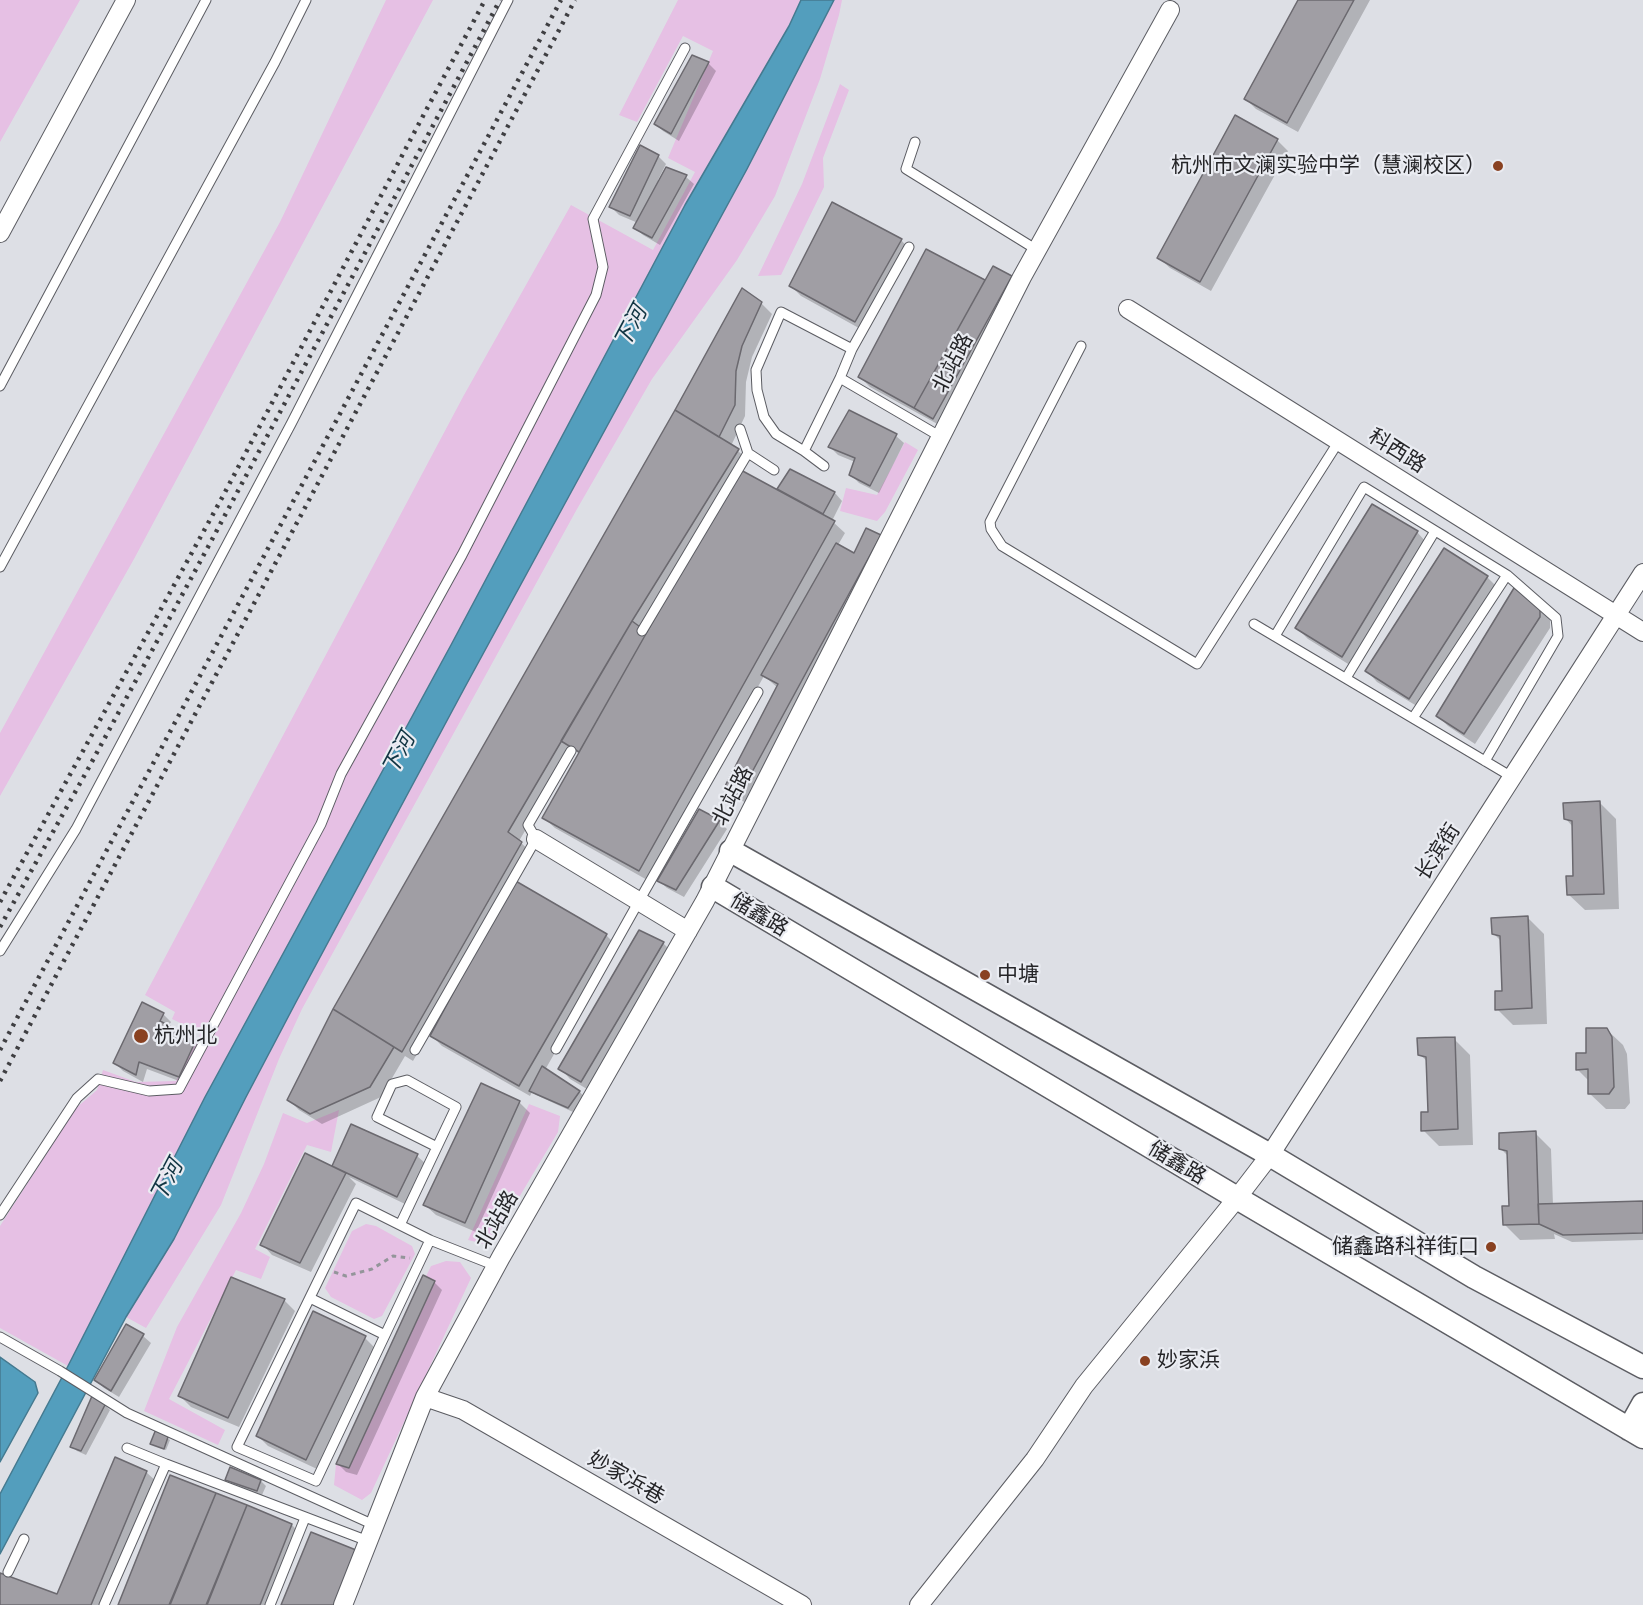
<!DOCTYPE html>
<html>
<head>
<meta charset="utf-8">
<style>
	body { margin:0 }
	canvas { display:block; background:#dddfe5 }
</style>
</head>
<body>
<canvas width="1643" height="1605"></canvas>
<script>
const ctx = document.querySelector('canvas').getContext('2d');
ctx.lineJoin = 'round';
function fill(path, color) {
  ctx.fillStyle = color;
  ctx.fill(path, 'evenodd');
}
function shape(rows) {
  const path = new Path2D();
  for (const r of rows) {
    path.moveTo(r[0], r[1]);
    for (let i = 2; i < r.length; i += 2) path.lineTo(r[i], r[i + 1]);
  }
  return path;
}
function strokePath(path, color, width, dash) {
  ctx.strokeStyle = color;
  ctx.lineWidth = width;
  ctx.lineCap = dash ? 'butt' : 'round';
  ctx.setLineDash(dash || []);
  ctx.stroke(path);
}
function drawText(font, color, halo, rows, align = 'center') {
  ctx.font = font + ' Mulish,"Noto Sans SC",sans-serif';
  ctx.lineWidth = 4.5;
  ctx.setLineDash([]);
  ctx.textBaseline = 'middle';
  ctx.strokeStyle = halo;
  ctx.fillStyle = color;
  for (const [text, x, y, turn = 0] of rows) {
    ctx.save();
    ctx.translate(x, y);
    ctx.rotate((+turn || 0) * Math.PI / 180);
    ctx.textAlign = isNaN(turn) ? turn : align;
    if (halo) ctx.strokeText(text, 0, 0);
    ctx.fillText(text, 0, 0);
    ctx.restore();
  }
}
fill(shape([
	[0,0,80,0,0,142],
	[386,0,433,0,134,559,0,796,0,733,280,222],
	[678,0,801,0,789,26,685,205,451,645,205,1097,68,1366,0,1328,0,1226,76,1108,97,1090,103,1070,136,1082,176,1081,201,1033,172,1019,175,1012,145,995,464,395,571,205,653,250,695,172,668,158,713,51,683,36,637,122,619,115],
	[834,0,842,0,839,15,820,79,775,196,737,260,652,379,577,509,302,1009,279,1059,221,1205,146,1328,126,1317,174,1239,246,1097,296,1002,465,687,747,169],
	[840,84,849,90,823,158,824,187,781,275,758,276,802,184],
	[905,442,918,450,885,512,877,521,840,511,846,488,877,495],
	[529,1104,560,1116,558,1132,493,1241,484,1244,468,1240],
	[339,1110,331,1152,307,1145,255,1249,270,1257,261,1279,236,1270,169,1399,225,1430,218,1445,144,1411,177,1327,241,1213,264,1164,283,1113,307,1123],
	[366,1224,376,1226,412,1246,415,1254,382,1316,374,1319,331,1297,325,1288,352,1231],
	[446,1261,460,1262,471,1278,371,1493,362,1500,334,1485,336,1464,431,1266]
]), '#e6c0e4');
const water = shape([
	[801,0,834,0,747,169,465,687,296,1002,246,1097,174,1239,126,1317,0,1554,0,1494,68,1366,205,1097,451,645,685,205,789,26,801,0],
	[0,1357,35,1382,38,1393,0,1462,0,1357]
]);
fill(water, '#539ebd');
strokePath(water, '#457a90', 1.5);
fill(shape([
	[1300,0,1370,0,1298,132,1256,109,1246,99],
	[708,63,716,71,679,141,663,131,656,124],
	[1236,117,1278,141,1288,151,1211,291,1170,268,1159,258],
	[658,156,666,164,658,180,661,181,686,177,694,184,660,245,643,235,635,228,638,223,619,215,611,207],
	[901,240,911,251,866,332,801,296,791,286],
	[1011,277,1018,285,941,426,870,387,860,377,984,282,985,283],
	[761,303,772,314,752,357,746,382,745,416,731,446,738,451,749,461,742,472,784,494,779,489,790,471,835,493,842,501,832,521,845,533,838,545,854,555,867,530,890,546,750,805,737,798,726,787,778,688,764,676,649,881,555,828,544,818,580,754,573,750,519,841,532,853,515,883,606,935,616,945,545,1070,580,1092,584,1097,573,1112,536,1095,532,1092,530,1096,442,1046,429,1033,413,1061,405,1056,381,1097,322,1124,299,1110,289,1100],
	[682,568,648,634,643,630],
	[849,412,896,436,904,443,879,493,859,483,851,475,855,462,838,455,830,447],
	[1417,532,1427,543,1353,667,1308,639,1297,628],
	[1487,577,1498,588,1420,708,1377,682,1367,671],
	[1536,605,1550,620,1550,628,1475,744,1448,726,1438,716],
	[1600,803,1616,819,1619,909,1585,910,1568,894,1575,877,1573,827,1565,818],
	[719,822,727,829,684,897,667,888,659,881],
	[1528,918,1544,934,1547,1024,1513,1025,1497,1009,1503,992,1502,942,1493,933],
	[639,932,663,943,674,954,592,1092,570,1079,560,1068],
	[163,1014,171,1022,168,1027,195,1041,203,1049,187,1084,147,1069,143,1082,123,1071,115,1063],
	[1606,1029,1623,1045,1627,1054,1630,1103,1625,1109,1606,1109,1589,1093,1589,1081,1577,1069],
	[1454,1039,1470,1055,1473,1145,1439,1146,1423,1130,1429,1113,1428,1062,1419,1054],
	[482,1085,519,1102,530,1113,476,1232,436,1215,425,1205],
	[1535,1133,1551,1149,1553,1205,1643,1202,1643,1240,1572,1242,1554,1234,1555,1239,1520,1240,1504,1224,1511,1207,1509,1157,1501,1149],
	[417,1156,425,1163,405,1204,349,1177,356,1184,311,1272,272,1255,262,1244,338,1170,334,1166],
	[434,1282,442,1290,357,1475,346,1472,338,1464],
	[284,1300,295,1311,239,1427,191,1407,180,1396],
	[127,1326,143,1336,151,1343,119,1397,104,1388,96,1380],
	[365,1338,375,1348,317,1469,268,1446,258,1436],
	[92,1398,105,1405,110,1410,86,1455,77,1451,72,1446],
	[167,1438,170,1440,166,1450,152,1444],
	[231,1469,261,1481,266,1486,262,1495,232,1484,227,1479],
	[146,1472,157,1482,106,1605,0,1605,0,1574,58,1596],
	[171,1477,292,1525,302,1536,274,1605,119,1605]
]), '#0003');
const building = shape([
	[1298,0,1354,0,1287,123,1244,99,1298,0],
	[692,55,709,62,671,134,654,124,692,55],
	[1235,115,1278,139,1200,282,1157,258,1235,115],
	[640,145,659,155,630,216,609,207,640,145],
	[666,167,687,175,652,238,633,228,666,167],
	[832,202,902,239,855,322,789,286,832,202],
	[926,249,985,280,914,408,858,377,926,249],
	[993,266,1012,276,933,419,914,408,993,266],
	[742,288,762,302,742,346,736,371,735,405,719,437,675,410,742,288],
	[675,410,739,449,632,621,508,832,522,842,402,1052,333,1009,675,410],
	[849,410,897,434,870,486,849,475,855,458,828,447,849,410],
	[739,469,835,521,639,871,542,818,739,469],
	[790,469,835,492,823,514,777,489,790,469],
	[1372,504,1418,531,1342,657,1295,628,1372,504],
	[866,528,881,535,739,796,724,788,778,684,761,675,836,543,854,553,866,528],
	[1444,548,1488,576,1409,699,1365,671,1444,548],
	[1514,588,1537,604,1540,608,1540,617,1464,734,1436,716,1514,588],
	[632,621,647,632,579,752,561,741,632,621],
	[1600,801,1604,894,1567,895,1566,876,1573,876,1572,821,1564,819,1563,803,1600,801],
	[699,809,720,820,676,890,657,881,699,809],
	[514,880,607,934,519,1086,430,1036,514,880],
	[1528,916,1532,1008,1495,1010,1495,991,1502,991,1500,936,1492,934,1491,918,1528,916],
	[639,930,664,942,581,1082,558,1069,639,930],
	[142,1002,164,1013,160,1021,196,1040,179,1077,139,1062,136,1075,113,1063,142,1002],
	[333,1009,394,1047,370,1087,310,1114,287,1100,333,1009],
	[1586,1028,1607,1028,1612,1037,1614,1087,1609,1094,1588,1094,1588,1069,1576,1070,1576,1053,1586,1053,1586,1028],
	[1455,1037,1458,1129,1421,1131,1421,1112,1428,1112,1426,1057,1418,1055,1417,1038,1455,1037],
	[542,1066,580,1091,568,1108,529,1091,542,1066],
	[481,1083,520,1101,465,1223,423,1205,481,1083],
	[351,1124,418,1154,397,1197,332,1166,351,1124],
	[1536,1131,1539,1224,1503,1225,1502,1206,1509,1206,1507,1151,1499,1149,1499,1133,1536,1131],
	[305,1153,346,1173,300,1263,260,1245,305,1153],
	[1643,1201,1643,1233,1563,1235,1539,1224,1538,1204,1643,1201],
	[423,1275,435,1281,349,1468,336,1464,423,1275],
	[231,1277,285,1299,228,1418,178,1396,231,1277],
	[313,1311,366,1336,306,1460,256,1436,313,1311],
	[126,1324,144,1334,111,1391,94,1380,126,1324],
	[92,1396,106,1403,81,1451,70,1447,92,1396],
	[156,1429,168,1437,164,1449,150,1444,156,1429],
	[115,1457,147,1471,91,1605,0,1605,0,1573,57,1594,115,1457],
	[230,1467,261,1480,257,1491,225,1480,230,1467],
	[170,1475,216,1493,170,1605,118,1605,170,1475],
	[216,1493,247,1505,206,1605,169,1605,216,1493],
	[247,1505,292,1524,260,1605,207,1605,247,1505],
	[311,1532,356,1550,334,1605,281,1605,311,1532]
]);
fill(building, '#a09ea4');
strokePath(building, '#6b696f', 1.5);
const service = shape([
	[915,142,906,169,1037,250],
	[1081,346,990,522,991,529,1002,546,1197,664,1339,441],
	[852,349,781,312,756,370,757,390,764,417,776,434,804,451,840,378,852,349,909,247],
	[840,378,941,437],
	[0,386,206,0],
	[804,451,824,466],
	[748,453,774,470],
	[0,567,275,62,306,0],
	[1254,624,1512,777],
	[642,631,748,453,740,429],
	[1275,636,1364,487,1507,575,1556,618,1558,636,1485,761],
	[1346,678,1435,531],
	[1413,718,1507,575],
	[0,951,76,829,291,424,508,0],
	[556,1049,639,901,758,692],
	[415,1050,536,839,528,825,571,751],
	[0,1215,77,1098,98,1079,149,1091,179,1089,321,824,341,774,462,555,596,295,603,267,593,219,685,48],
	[400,1225,437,1147,456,1107,407,1080,392,1084,377,1117,437,1147],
	[430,1240,316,1481,237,1447,356,1203,430,1240,496,1266],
	[310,1298,385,1335],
	[0,1337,60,1371,127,1413,374,1525],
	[127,1448,166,1464,368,1541],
	[8,1572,24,1539],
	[104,1605,166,1464],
	[270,1605,305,1518]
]);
const minor = shape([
	[0,233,126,0],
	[1128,309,1643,632],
	[536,839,688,931],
	[425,1397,463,1410,802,1605],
	[343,1605,425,1397,501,1257,705,901,1022,277,1170,10],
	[919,1605,1035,1459,1084,1386,1237,1198,1270,1155,1643,573]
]);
const tertiary = shape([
	[731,851,1270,1155,1474,1277,1643,1367],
	[713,887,1237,1198,1643,1437],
	[1629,1429,1643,1404]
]);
strokePath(service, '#5c5d63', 11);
strokePath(minor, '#5c5d63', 20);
strokePath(tertiary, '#5c5d63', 25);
strokePath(shape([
	[334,1272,346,1276,372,1269,393,1256,410,1258]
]), '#94959a', 3, [4.5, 4.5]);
strokePath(service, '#fff', 9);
strokePath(minor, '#fff', 18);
strokePath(tertiary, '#fff', 22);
strokePath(shape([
	[0,902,223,496,415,131,485,0],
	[0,927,88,769,208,547,500,0],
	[0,1050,561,0],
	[0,1081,575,0]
]), '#3f3f42', 4.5, [3, 6]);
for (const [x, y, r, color] of [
	[1498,166,6,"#894121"],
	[985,975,6,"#894121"],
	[141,1036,8,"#894121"],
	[1491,1247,6,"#894121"],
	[1145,1361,6,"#894121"]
]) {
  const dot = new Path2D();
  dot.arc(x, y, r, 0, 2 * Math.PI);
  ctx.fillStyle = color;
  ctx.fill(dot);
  strokePath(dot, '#eaecf2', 2);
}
drawText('21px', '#252528', '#eaecf2', [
	["杭州市文澜实验中学（慧澜校区）",1486,166,"right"],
	["中塘",997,975],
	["杭州北",154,1036],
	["储鑫路科祥街口",1479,1247,"right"],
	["妙家浜",1157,1361]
], 'left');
drawText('21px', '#252528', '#eaecf2', [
	["北站路",953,363,-63],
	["科西路",1397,451,32],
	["北站路",733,796,-63],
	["长滨街",1438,852,-57],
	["储鑫路",759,915,31],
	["储鑫路",1177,1163,31],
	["北站路",497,1220,-60],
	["妙家浜巷",626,1478,30]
]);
drawText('italic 22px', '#103442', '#eaecf2', [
	["下河",631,327,-62],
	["下河",399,754,-62],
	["下河",167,1181,-62]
]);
</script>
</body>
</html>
